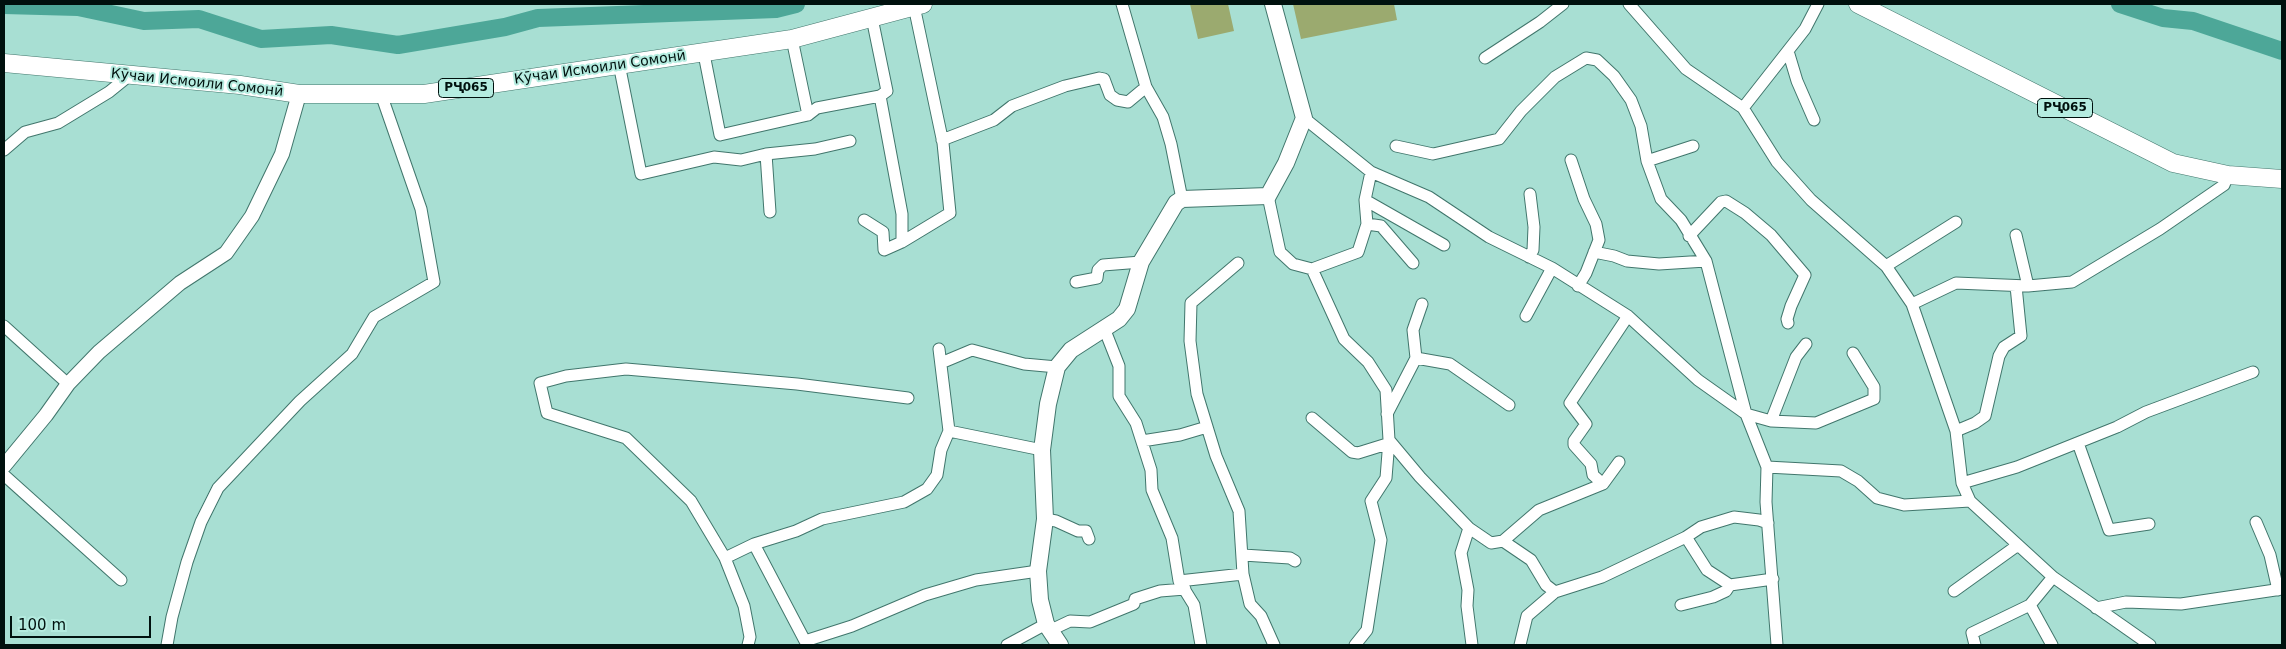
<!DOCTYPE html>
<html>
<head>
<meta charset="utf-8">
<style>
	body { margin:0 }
	#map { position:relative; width:2286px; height:649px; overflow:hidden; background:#a8dfd3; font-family:"DejaVu Sans",sans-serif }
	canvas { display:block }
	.frame { position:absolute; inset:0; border:5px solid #00110e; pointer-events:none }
	.scale { position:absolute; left:10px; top:616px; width:141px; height:22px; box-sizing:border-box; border:2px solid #00110e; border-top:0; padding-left:6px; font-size:15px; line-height:18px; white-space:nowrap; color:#00110e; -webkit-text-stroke:4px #b5ece0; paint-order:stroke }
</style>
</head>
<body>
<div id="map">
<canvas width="2286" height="649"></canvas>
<div class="frame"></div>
<div class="scale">100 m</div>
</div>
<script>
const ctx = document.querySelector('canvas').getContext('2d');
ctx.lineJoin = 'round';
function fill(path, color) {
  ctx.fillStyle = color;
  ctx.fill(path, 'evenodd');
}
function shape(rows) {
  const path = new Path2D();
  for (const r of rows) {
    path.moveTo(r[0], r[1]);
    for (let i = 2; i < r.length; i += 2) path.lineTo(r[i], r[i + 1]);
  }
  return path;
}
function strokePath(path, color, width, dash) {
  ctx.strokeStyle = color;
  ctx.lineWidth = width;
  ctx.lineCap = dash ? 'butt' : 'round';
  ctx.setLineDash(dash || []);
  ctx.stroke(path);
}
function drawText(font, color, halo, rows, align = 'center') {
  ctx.font = font + ' "DejaVu Sans",sans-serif';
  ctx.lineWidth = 4;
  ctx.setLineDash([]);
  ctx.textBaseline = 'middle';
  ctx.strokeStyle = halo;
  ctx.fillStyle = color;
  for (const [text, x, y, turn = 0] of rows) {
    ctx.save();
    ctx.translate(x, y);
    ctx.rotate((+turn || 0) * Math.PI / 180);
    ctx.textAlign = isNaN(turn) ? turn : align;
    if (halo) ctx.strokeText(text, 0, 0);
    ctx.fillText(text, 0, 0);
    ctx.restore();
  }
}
fill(shape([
	[1190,4,1228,4,1234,31,1198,39],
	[1293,4,1394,4,1397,20,1301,39]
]), '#9baa6f');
strokePath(shape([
	[2120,4,2163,18,2193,21,2282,51],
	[4,5,78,7,144,21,199,19,261,39,331,35,398,45,505,27,538,18,776,9,796,4]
]), '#4da798', 18);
const minor = shape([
	[1122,4,1146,87],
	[1629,4,1686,69,1743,108,1777,162,1811,200,1886,266,1912,304,1956,431,1962,483,1970,501,2053,577,2150,645],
	[792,39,808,115,817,108,880,96,887,91,872,18],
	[1788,51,1797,81,1814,120],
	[704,54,720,135,808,115],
	[1485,58,1540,22,1563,4],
	[619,64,641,174,714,157,741,160,766,154,815,149,850,141],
	[880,96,902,214,902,242],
	[1743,108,1805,29,1818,4],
	[1304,118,1371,172,1429,197,1489,237,1552,268,1628,316,1698,380,1746,414,1771,421,1796,357,1806,344],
	[942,140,994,120,1012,106,1065,86,1099,78,1104,79,1110,95,1117,100,1128,102,1146,87,1163,117,1171,144,1182,199],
	[1396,146,1433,154,1499,139,1521,111,1555,77,1586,58,1597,60,1614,76,1631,100,1641,126,1647,161,1661,199,1681,220,1706,261,1746,414,1767,467,1766,502,1777,645],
	[4,150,25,132,58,123,109,92,130,75],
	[766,154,770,212],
	[1571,160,1584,199,1596,224,1599,240,1586,273,1578,286],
	[1647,161,1693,146],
	[1268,196,1280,252,1293,264,1312,269,1358,252,1367,224,1365,200,1371,172],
	[1365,200,1444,245],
	[864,220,883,232,884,250,902,242,950,213,943,143,914,6],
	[1367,224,1381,226,1413,263],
	[2016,235,2028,286],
	[1689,236,1721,202,1726,201,1745,213,1771,235,1805,275,1791,306,1787,319,1788,323],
	[1594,252,1614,256,1627,261,1659,264,1706,261],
	[1529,257,1533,250,1534,227,1530,194],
	[1238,263,1191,303,1190,341,1197,394,1216,456,1239,511,1243,574,1250,604,1261,616,1274,645],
	[1886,266,1956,222],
	[1312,269,1344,339,1368,362,1386,390,1389,440,1386,478,1371,501,1381,540,1367,630,1355,645],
	[1076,282,1097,278,1098,270,1103,265,1141,262],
	[1912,304,1956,283,2028,286,2072,282,2160,229,2224,185,2228,175],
	[1526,316,1552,268],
	[4,326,68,384],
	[1104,328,1119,366,1119,396,1136,423,1151,470,1152,490,1172,538,1179,581,1243,574],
	[939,349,949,431,1042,450],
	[1416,358,1413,330,1422,304],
	[941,363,972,350,1024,364,1057,367],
	[908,398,797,384,626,369,566,376,540,383,547,413,626,438,691,501,725,558,754,544,805,641,852,626,925,595,976,580,1038,571],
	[1387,414,1416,358,1450,364,1509,405],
	[1312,418,1352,452,1358,453,1387,444],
	[1771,421,1816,423,1874,399,1874,387,1853,353],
	[1956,431,1975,423,1985,416,1999,356,2004,347,2021,336,2016,286],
	[1389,440,1420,477,1469,528,1491,543,1503,541,1539,510,1603,484,1619,462],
	[1142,441,1180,435,1207,427],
	[2078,443,2109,530,2149,524],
	[1767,467,1841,471,1858,481,1877,498,1904,505,1970,501],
	[4,475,121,580],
	[1962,483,2017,467,2117,427,2146,412,2253,372],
	[1603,484,1593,475,1591,464,1574,445,1574,441,1586,424,1570,403,1628,316],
	[1045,519,1056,521,1078,531,1086,531,1089,539],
	[2256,522,2270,555,2278,590],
	[1469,528,1461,553,1468,590,1467,606,1472,645],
	[1686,537,1701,527,1734,517,1759,520,1768,523],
	[1503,541,1531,560,1546,585,1555,592],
	[754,544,796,531,822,519,904,502,927,489,937,475,941,450,949,431],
	[1243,555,1290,558,1295,561],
	[725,558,744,606,750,637,748,645],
	[1181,584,1194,605,1201,645],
	[1954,591,2018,545],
	[1681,605,1713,597,1726,591,1730,585],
	[2030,605,2052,645],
	[2096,608,2126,602,2181,604,2282,589],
	[1051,630,1070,621,1090,622,1134,604,1135,599,1160,591,1185,589],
	[167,645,172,617,187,562,201,522,218,488,300,401,352,354,374,317,434,282,421,209,381,94],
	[1007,645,1046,624],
	[1520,645,1527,616,1555,592,1602,577,1686,537,1707,570,1730,585,1773,579],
	[1975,645,1972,633,2030,605,2053,577]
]);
const tertiary = shape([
	[4,466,46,415,68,384,99,352,180,283,226,253,252,216,282,154,299,94]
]);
const secondary = shape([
	[1060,645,1046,624,1040,600,1038,571,1045,519,1042,450,1048,404,1057,367,1071,350,1119,319,1127,309,1141,262,1176,203,1182,199,1268,196,1286,163,1304,118,1273,4]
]);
const primary = shape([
	[1858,4,2173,163,2228,175,2282,179],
	[4,63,240,85,299,94,424,94,792,39,923,4]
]);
strokePath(minor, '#41766c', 13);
strokePath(tertiary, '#41766c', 16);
strokePath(secondary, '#41766c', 18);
strokePath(primary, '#41766c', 19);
strokePath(minor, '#fff', 11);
strokePath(tertiary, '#fff', 14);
strokePath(secondary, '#fff', 16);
strokePath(primary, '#fff', 18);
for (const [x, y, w] of [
	[466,88,55],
	[2065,108,55]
]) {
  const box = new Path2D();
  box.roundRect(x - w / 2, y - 9.5, w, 19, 4);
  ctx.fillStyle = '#b5ece0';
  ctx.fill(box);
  strokePath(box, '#00110e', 1);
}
drawText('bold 12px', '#00110e', null, [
	["РҶ065",466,88],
	["РҶ065",2065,108]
]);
drawText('14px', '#00110e', '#b5ece0', [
	["Кӯчаи Исмоили Сомонӣ",600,68,-8],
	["Кӯчаи Исмоили Сомонӣ",197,83,6]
]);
</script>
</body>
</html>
